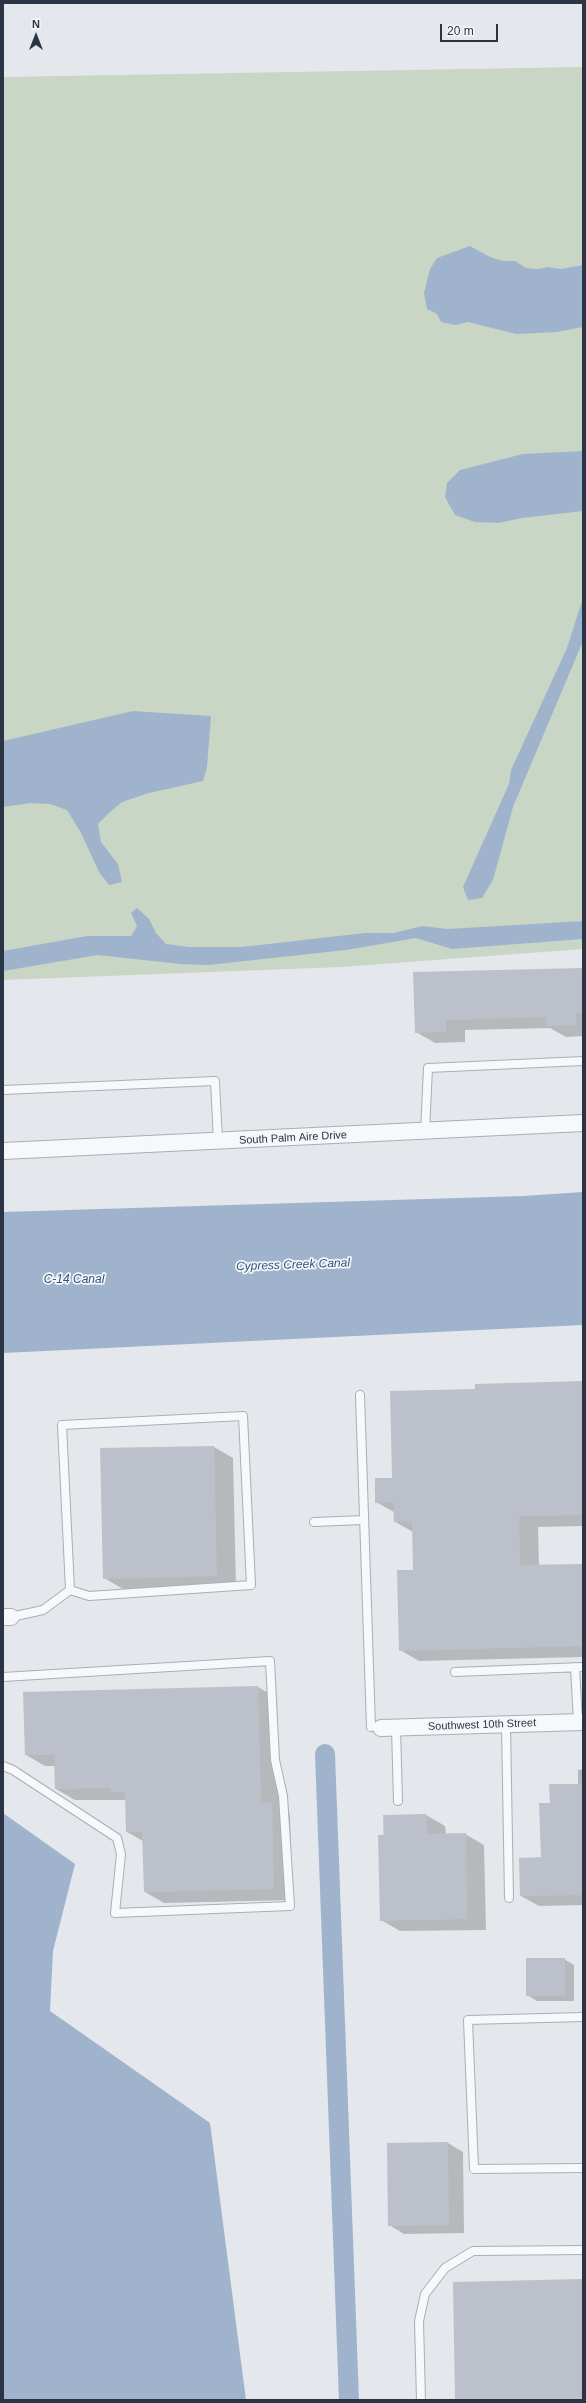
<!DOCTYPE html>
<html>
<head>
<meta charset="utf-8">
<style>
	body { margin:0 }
	#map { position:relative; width:586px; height:2403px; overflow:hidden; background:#e4e7ec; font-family:Helvetica,sans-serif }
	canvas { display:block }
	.frame { position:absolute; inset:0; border:4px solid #2b3445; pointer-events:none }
	.north { position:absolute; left:16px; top:16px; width:40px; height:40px; -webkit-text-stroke:3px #f4f6f9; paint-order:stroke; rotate:0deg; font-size:11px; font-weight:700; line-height:16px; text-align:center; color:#2b3445 }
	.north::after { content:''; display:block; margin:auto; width:14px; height:18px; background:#2b3445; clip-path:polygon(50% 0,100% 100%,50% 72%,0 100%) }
	.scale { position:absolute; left:440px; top:24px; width:58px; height:18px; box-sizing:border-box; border:2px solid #2b3445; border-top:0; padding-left:5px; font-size:12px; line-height:14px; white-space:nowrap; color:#2b3445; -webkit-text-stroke:3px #f4f6f9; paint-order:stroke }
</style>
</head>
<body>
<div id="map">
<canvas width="586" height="2403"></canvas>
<div class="frame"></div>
<div class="north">N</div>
<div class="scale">20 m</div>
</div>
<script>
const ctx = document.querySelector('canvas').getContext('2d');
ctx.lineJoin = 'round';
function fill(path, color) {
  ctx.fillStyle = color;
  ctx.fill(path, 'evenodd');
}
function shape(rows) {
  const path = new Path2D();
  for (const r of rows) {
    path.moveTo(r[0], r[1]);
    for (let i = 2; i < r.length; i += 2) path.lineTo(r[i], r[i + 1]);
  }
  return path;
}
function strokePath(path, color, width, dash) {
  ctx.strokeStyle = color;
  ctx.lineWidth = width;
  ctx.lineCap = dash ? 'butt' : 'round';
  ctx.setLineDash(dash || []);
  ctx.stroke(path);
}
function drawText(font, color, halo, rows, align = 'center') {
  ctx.font = font + ' Helvetica,sans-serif';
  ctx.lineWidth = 3.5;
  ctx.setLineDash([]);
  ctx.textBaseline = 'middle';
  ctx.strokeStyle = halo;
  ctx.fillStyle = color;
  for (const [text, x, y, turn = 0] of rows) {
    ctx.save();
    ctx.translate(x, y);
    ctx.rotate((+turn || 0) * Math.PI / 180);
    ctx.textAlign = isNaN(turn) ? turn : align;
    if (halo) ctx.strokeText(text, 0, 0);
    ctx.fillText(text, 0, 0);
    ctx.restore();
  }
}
fill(shape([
	[583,67,583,949,341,967,3,980,3,77]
]), '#c9d6c5');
fill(shape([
	[470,246,490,257,503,261,515,261,526,268,538,269,547,267,561,269,583,265,583,327,557,332,516,334,468,322,455,325,441,322,437,314,427,309,424,293,430,269,437,258],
	[583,451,583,511,522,518,498,523,475,522,455,515,445,497,447,483,460,470,523,454],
	[583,598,583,641,513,807,493,880,482,898,468,900,463,887,509,784,511,770,567,648],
	[133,711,211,716,207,767,203,781,149,793,122,802,110,812,98,824,101,842,118,864,122,882,109,885,99,872,81,833,67,810,50,804,31,803,3,807,3,741],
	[137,908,149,919,156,933,166,944,189,947,242,947,365,933,394,933,422,926,448,929,583,921,583,939,452,949,416,938,346,950,208,965,180,964,98,955,3,971,3,951,87,936,131,936,137,926,131,913],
	[583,1192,583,1325,3,1353,3,1212,523,1196],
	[3,1813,75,1864,53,1951,50,2011,210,2123,246,2400,3,2400]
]), '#9fb4cc');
fill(shape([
	[583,969,583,1036,566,1037,550,1028,465,1030,465,1042,435,1043,416,1032,414,973],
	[583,1382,583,1526,538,1527,539,1566,583,1565,583,1657,419,1661,400,1650,414,1571,413,1532,394,1521,394,1512,376,1502,393,1479,476,1390],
	[214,1447,233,1458,236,1587,123,1589,104,1578],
	[258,1687,277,1698,279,1808,290,1814,292,1900,164,1903,145,1892,143,1841,127,1832,126,1800,75,1800,56,1789,56,1766,45,1766,26,1755],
	[583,1769,583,1905,539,1906,521,1896,542,1858,551,1804,578,1785,578,1770],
	[426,1815,445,1826,446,1834,465,1834,484,1845,486,1930,400,1931,381,1920,384,1816],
	[564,1959,574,1965,574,2001,537,2001,527,1995],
	[582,2065,583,2065,583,2128,582,2127],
	[448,2143,463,2152,464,2233,404,2234,389,2225,388,2144]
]), '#0003');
strokePath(shape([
	[325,1754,349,2400]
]), '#9fb4cc', 20);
fill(shape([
	[583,968,583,1013,576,1013,576,1025,546,1026,546,1017,446,1020,446,1032,415,1033,413,972],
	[583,1381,583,1515,519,1516,520,1565,583,1564,583,1646,399,1651,397,1570,413,1570,412,1521,394,1522,393,1502,375,1503,375,1478,392,1478,390,1391,475,1389,475,1384],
	[214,1446,217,1576,103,1579,100,1448],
	[258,1686,261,1803,272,1802,274,1889,144,1892,142,1832,126,1832,125,1792,111,1792,111,1788,55,1789,54,1755,25,1755,23,1692],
	[549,1784,583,1784,583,1895,520,1896,519,1858,541,1857,539,1803,550,1803],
	[426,1814,427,1834,466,1833,467,1919,380,1921,378,1835,384,1835,383,1815],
	[526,1958,565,1958,565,1996,526,1996],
	[448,2142,449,2225,388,2226,387,2143],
	[583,2279,583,2400,455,2400,453,2282]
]), '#bbc0ca');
const service = shape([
	[3,1090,215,1081,218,1141],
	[425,1132,428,1068,583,1061],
	[360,1395,371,1727],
	[314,1522,364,1520],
	[11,1617,43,1610,70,1590,62,1425,243,1416,251,1585,89,1596,70,1590],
	[575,1667,578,1722],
	[455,1672,583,1667],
	[3,1677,270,1661,275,1760,283,1796,290,1906,115,1913,121,1854,117,1838,13,1770,3,1766],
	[506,1725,509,1898],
	[396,1728,398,1801],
	[583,2017,468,2020,474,2169,583,2168],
	[421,2400,419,2321,425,2294,445,2268,473,2251,583,2250]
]);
const minor = shape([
	[3,1151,583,1123],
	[3,1617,11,1617],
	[381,1728,583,1722]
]);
strokePath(service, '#a9aeb7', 10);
strokePath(minor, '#a9aeb7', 18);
strokePath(service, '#f7f8fa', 8);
strokePath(minor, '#f7f8fa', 16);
drawText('11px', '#2b3445', '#f4f6f9', [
	["South Palm Aire Drive",293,1138,-3],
	["Southwest 10th Street",482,1725,-2]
]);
drawText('italic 12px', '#34527a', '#f4f6f9', [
	["Cypress Creek Canal",293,1265,-2],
	["C-14 Canal",74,1280]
]);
</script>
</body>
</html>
